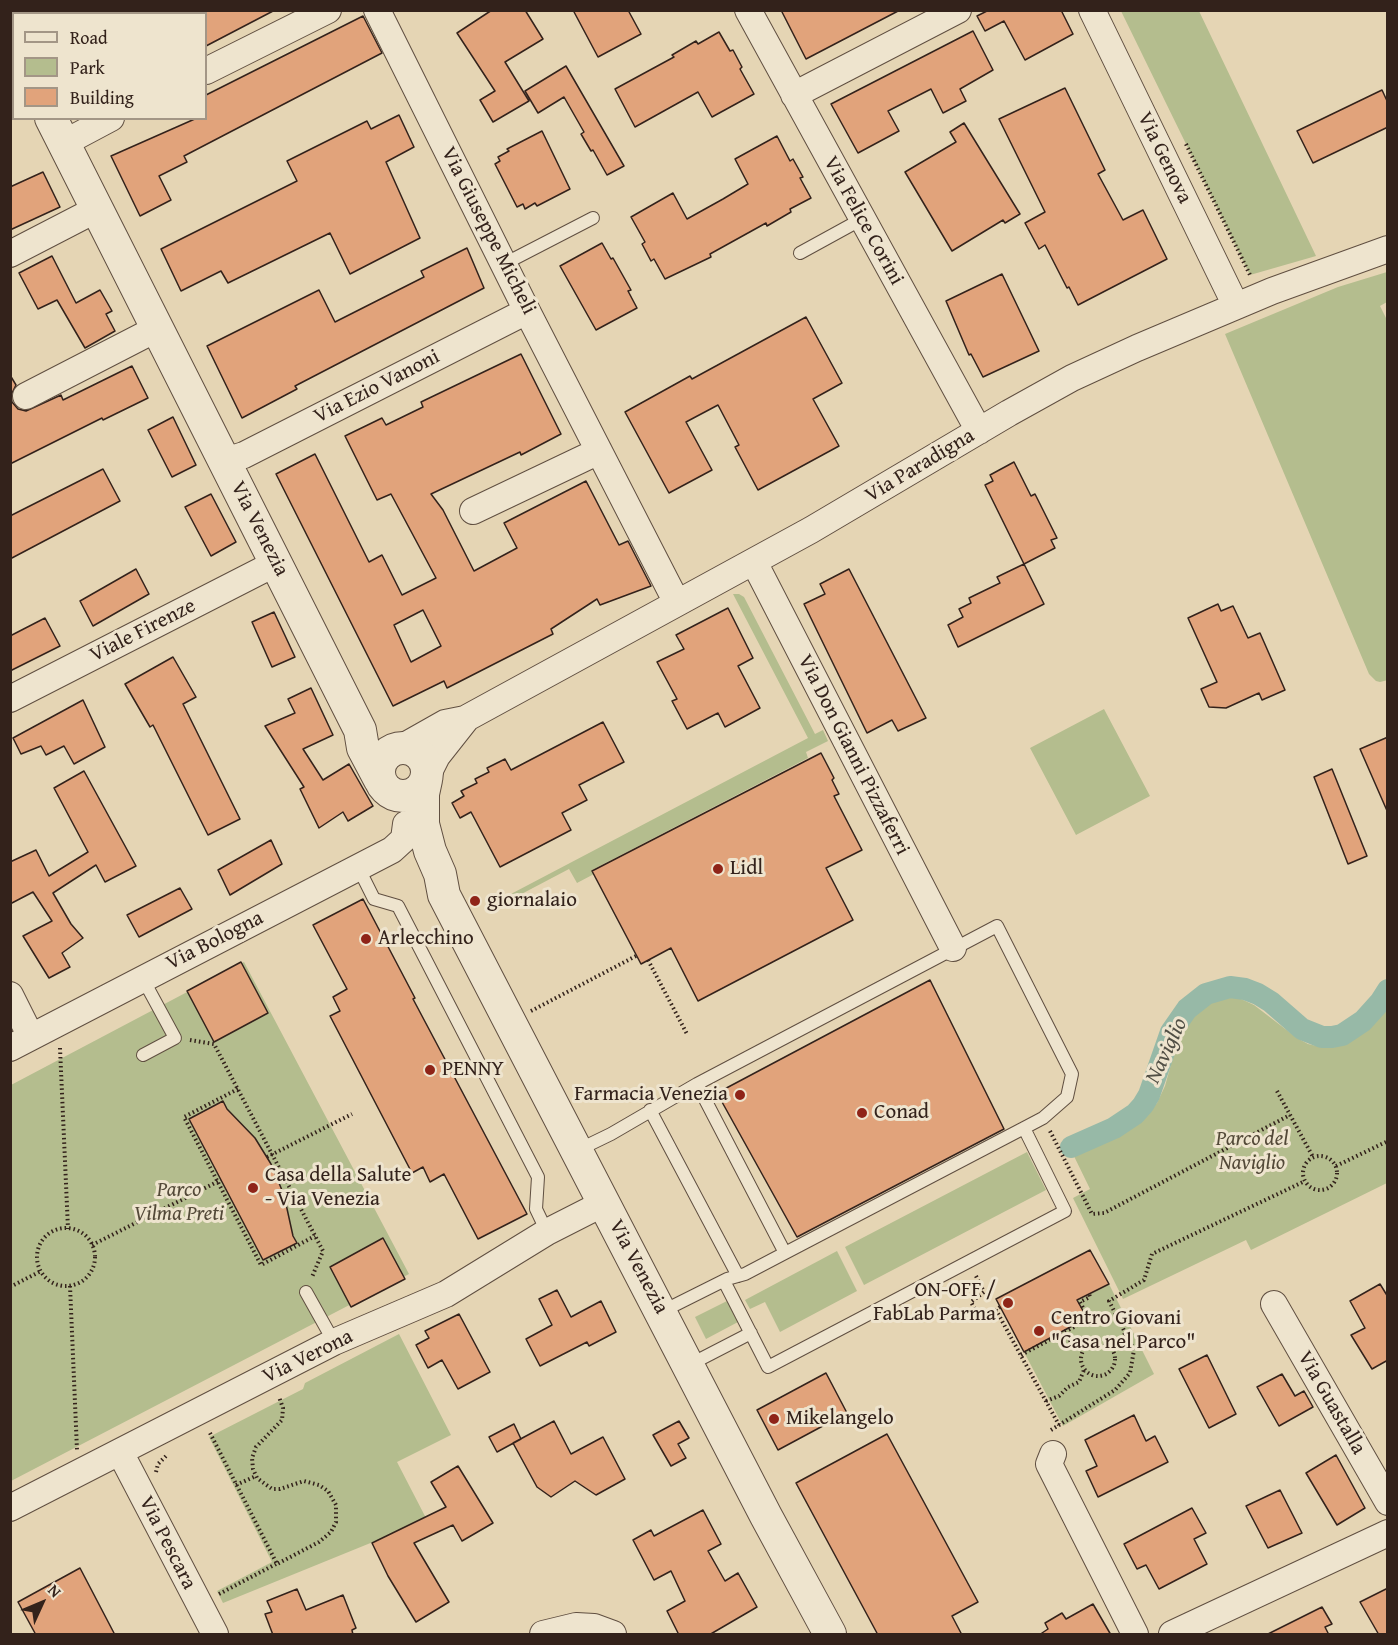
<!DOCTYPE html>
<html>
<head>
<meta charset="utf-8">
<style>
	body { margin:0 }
	#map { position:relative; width:1398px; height:1645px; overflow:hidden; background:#e5d5b4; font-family:"Gentium Book Plus",serif }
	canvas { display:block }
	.frame { position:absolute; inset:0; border:12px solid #33221b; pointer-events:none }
	.legend { position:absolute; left:12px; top:12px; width:195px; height:108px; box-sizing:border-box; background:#eee4ce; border:2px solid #a39686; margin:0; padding:8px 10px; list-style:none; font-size:18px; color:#33221b }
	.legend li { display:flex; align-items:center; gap:12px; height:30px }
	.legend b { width:30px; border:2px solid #a39686 }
	.north { position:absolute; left:12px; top:1573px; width:60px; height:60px; -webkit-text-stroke:4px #eee4ce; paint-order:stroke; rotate:46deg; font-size:16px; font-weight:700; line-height:24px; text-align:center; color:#33221b }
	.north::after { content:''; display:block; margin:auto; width:21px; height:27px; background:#33221b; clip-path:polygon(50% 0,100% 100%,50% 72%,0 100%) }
</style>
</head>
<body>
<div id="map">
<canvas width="1398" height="1645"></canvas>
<div class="frame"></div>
<ul class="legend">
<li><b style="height:8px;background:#eee4ce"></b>Road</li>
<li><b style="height:16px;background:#b4bd8e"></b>Park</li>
<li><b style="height:16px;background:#e1a37b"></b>Building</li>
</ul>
<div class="north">N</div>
</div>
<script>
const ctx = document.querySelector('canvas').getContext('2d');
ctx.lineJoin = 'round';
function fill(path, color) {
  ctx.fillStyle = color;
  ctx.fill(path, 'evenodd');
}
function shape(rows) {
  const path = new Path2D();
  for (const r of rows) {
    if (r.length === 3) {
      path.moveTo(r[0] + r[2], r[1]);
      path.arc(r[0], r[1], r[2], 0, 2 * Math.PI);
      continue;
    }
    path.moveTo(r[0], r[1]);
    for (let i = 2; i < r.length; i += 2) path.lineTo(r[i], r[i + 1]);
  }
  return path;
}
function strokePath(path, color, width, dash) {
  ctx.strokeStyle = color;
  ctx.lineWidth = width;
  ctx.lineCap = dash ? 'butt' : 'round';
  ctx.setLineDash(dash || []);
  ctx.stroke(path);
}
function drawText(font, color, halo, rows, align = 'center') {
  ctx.font = font + ' "Gentium Book Plus",serif';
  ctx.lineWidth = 6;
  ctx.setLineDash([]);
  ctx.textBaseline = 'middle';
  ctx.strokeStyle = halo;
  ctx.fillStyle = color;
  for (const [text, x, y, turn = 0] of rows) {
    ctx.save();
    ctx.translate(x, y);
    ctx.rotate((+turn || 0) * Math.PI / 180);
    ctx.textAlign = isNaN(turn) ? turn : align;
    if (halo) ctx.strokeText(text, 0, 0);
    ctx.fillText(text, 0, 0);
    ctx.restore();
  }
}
fill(shape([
	[1121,11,1199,11,1316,256,1250,275],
	[1387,272,1387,302,1380,306,1388,322,1388,680,1380,682,1376,681,1369,674,1225,334,1338,287],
	[733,594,739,594,744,597,815,734,823,730,828,741,806,752,808,758,592,870,594,874,577,883,569,869,512,899,509,895,808,738],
	[1104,709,1150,796,1076,835,1030,748],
	[244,962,409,1274,11,1481,11,1085],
	[1228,997,1241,999,1254,1005,1297,1038,1308,1044,1325,1048,1335,1047,1361,1034,1373,1025,1387,1007,1387,1183,1251,1250,1246,1240,1123,1299,1073,1198,1090,1189,1071,1150,1107,1140,1135,1124,1149,1113,1157,1103,1165,1086,1180,1032,1199,1009,1212,1001],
	[1027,1152,1046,1190,864,1285,845,1247],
	[837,1251,857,1291,780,1332,765,1302,750,1309,745,1300],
	[1109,1284,1154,1374,1063,1426,1024,1352,1086,1319,1077,1301],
	[727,1301,738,1322,706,1339,695,1317],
	[399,1334,451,1435,397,1462,427,1520,223,1603,217,1591,272,1562,209,1437,303,1389,305,1383]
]), '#b4bd8e');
strokePath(shape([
	[1071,1147,1114,1128,1135,1114,1143,1105,1149,1095,1171,1032,1187,1009,1206,994,1230,987,1245,989,1258,994,1271,1002,1302,1029,1322,1037,1332,1037,1342,1035,1363,1021,1381,1001,1388,990]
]), '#97b9a7', 22);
const building = shape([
	[206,10,275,10,206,46,206,10],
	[492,10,525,10,543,39,505,62,529,101,493,122,480,100,495,91,457,33,492,10],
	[573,10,628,10,641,34,598,57,573,10],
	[781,10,900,10,806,59,781,10],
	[989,10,1061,10,1073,34,1025,60,1004,21,985,31,977,16,989,10],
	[363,16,382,53,184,156,187,162,159,176,171,200,140,216,111,156,197,118,206,118,206,95,363,16],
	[973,31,993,70,960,89,966,101,943,113,931,89,888,111,899,131,858,153,831,104,973,31],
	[719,32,730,51,733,50,742,67,740,69,754,94,712,117,698,92,635,127,615,89,674,57,672,55,696,41,698,44,719,32],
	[566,66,624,166,607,175,593,150,591,151,581,134,584,132,564,97,538,113,525,91,566,66],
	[1065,88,1105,170,1098,174,1123,220,1143,210,1167,259,1078,305,1069,287,1067,288,1045,245,1039,249,1025,223,1045,212,999,119,1065,88],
	[1382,90,1388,103,1388,127,1313,163,1297,131,1382,90],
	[399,115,414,147,386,162,420,238,350,274,330,233,228,283,221,271,181,291,161,249,297,181,287,161,367,121,371,129,399,115],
	[964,123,1020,214,1005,223,1003,220,952,251,905,172,956,142,950,132,964,123],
	[542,131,570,189,537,206,535,203,525,209,523,204,517,207,495,164,500,161,498,157,509,151,507,149,542,131],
	[777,136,790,161,793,159,803,177,800,178,811,198,790,209,791,212,767,226,766,223,710,254,711,257,665,279,654,259,651,261,642,244,645,242,631,217,673,193,687,219,723,199,748,184,735,159,777,136],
	[43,172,60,207,10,230,10,187,43,172],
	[602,243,611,259,613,258,631,290,628,291,637,308,596,330,560,266,602,243],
	[467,248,484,288,295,386,297,389,242,418,207,346,319,290,335,322,424,277,421,271,467,248],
	[52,256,76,303,100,290,112,311,106,314,115,331,85,348,57,300,38,309,19,273,52,256],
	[1002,274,1039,351,983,377,971,354,969,355,946,301,1002,274],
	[806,317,842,383,813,399,839,446,758,490,735,447,739,445,718,405,686,422,712,470,669,493,625,412,690,376,692,379,806,317],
	[521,354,561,434,521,455,520,452,431,494,443,510,474,571,517,548,504,523,586,481,619,545,628,541,651,586,600,605,597,599,551,629,553,634,447,688,444,681,393,706,276,474,315,454,369,562,382,555,402,595,436,578,391,494,377,500,345,436,382,418,386,425,423,407,421,402,521,354],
	[423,610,441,646,411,662,394,625,423,610],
	[132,366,148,398,103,420,102,418,10,464,10,375,16,385,11,395,12,402,18,409,26,411,61,395,63,400,132,366],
	[173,417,196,465,172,477,148,430,173,417],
	[1014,462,1031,496,1035,494,1057,538,1051,540,1055,548,1024,564,985,485,993,481,990,475,1014,462],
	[103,469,120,501,10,559,10,516,103,469],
	[211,494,236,542,211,556,185,507,211,494],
	[1024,564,1044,604,958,647,948,625,963,617,959,609,971,603,969,598,1000,583,997,577,1024,564],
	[136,569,149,594,93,626,80,601,136,569],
	[849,569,926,718,898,731,892,720,867,733,804,604,825,594,820,584,849,569],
	[1218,604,1221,611,1233,606,1248,638,1260,633,1285,690,1262,700,1259,693,1226,708,1209,707,1201,689,1217,682,1188,618,1218,604],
	[728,608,753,658,738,666,760,708,725,727,718,713,687,729,672,701,677,699,657,662,684,649,676,635,728,608],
	[274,612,295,657,272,667,252,622,274,612],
	[45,618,60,646,10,671,10,636,45,618],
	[173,657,196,697,183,704,240,819,208,835,153,725,150,727,125,684,173,657],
	[311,688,333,735,303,749,323,780,349,764,373,806,348,821,343,812,319,828,300,789,304,787,265,726,295,713,288,699,311,688],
	[83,700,105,747,74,764,64,746,46,755,41,746,21,754,13,738,83,700],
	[603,722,624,762,579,785,587,800,562,813,571,830,500,867,471,812,460,818,452,803,464,796,461,791,477,783,475,779,489,772,487,768,505,759,511,770,603,722],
	[1388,737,1388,813,1360,749,1388,737],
	[821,753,834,778,832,780,839,794,834,796,862,850,826,868,853,920,698,1001,671,948,641,964,592,871,821,753],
	[1332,769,1367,856,1348,864,1314,777,1332,769],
	[84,771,136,866,105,882,96,865,53,893,71,924,83,938,62,953,70,967,49,978,23,936,52,921,33,892,10,904,10,862,36,850,49,876,88,852,54,788,84,771],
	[271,840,282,864,230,895,218,870,271,840],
	[180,888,192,909,139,937,127,915,180,888],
	[363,899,415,998,413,999,527,1214,478,1239,444,1174,430,1182,423,1167,412,1173,330,1016,340,1011,333,997,347,989,313,925,363,899],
	[241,962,268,1013,214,1042,187,991,241,962],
	[930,980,1004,1129,797,1237,717,1093,930,980],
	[223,1101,227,1109,255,1138,271,1164,284,1195,293,1236,297,1243,263,1260,189,1119,223,1101],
	[383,1238,405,1279,351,1307,330,1267,383,1238],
	[1090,1250,1109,1284,1077,1300,1087,1318,1024,1352,996,1299,1090,1250],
	[1380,1284,1388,1297,1388,1360,1372,1369,1351,1335,1365,1328,1350,1301,1380,1284],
	[557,1290,571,1317,601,1301,616,1332,589,1346,587,1342,540,1366,526,1339,552,1325,539,1299,557,1290],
	[459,1314,490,1372,458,1389,442,1360,428,1368,416,1345,429,1338,425,1331,459,1314],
	[1207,1355,1236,1414,1209,1428,1179,1369,1207,1355],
	[826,1373,847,1413,778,1450,757,1410,826,1373],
	[1282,1374,1295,1396,1304,1391,1313,1407,1279,1426,1257,1387,1282,1374],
	[1134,1415,1146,1441,1155,1436,1168,1462,1098,1497,1086,1471,1097,1466,1085,1440,1134,1415],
	[554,1421,571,1454,603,1437,625,1479,596,1495,575,1481,551,1497,537,1487,513,1443,554,1421],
	[679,1421,689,1438,678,1444,686,1458,671,1466,653,1435,679,1421],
	[514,1424,521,1439,497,1452,489,1437,514,1424],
	[887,1434,978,1602,952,1616,962,1635,878,1635,796,1483,887,1434],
	[1336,1455,1365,1508,1337,1525,1306,1473,1336,1455],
	[458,1466,493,1523,462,1541,453,1525,414,1543,449,1602,416,1622,388,1576,372,1543,446,1507,431,1482,458,1466],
	[1280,1490,1302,1533,1268,1548,1246,1506,1280,1490],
	[1192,1508,1206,1533,1194,1539,1207,1564,1159,1589,1146,1565,1137,1569,1124,1544,1192,1508],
	[703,1510,721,1544,708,1551,725,1581,738,1573,757,1607,709,1635,679,1635,667,1611,685,1601,671,1571,654,1580,633,1540,651,1530,654,1536,703,1510],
	[80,1568,115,1635,36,1635,18,1602,80,1568],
	[1388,1588,1388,1635,1379,1635,1360,1602,1388,1588],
	[297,1589,306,1610,343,1595,356,1628,352,1630,353,1635,273,1635,265,1614,272,1612,267,1601,297,1589],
	[1093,1604,1111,1635,1039,1635,1048,1629,1045,1623,1062,1613,1066,1619,1093,1604],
	[1322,1607,1332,1624,1325,1627,1329,1635,1266,1635,1322,1607]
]);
fill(building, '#e1a37b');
strokePath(building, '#33221b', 1.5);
const service = shape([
	[800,253,862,219],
	[504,264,593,218],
	[358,867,374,899,398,906,538,1177,536,1209,547,1232],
	[143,1055,175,1038,143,979],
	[650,1110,738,1276],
	[578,1150,611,1134,697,1084,997,926,1072,1074,1067,1097,1043,1118,1024,1128],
	[724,1281,768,1367,1065,1211,1024,1128,785,1253],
	[306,1292,334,1342],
	[661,1312,727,1279,745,1274,785,1253,697,1084],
	[689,1365,751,1333]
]);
const minor = shape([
	[377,10,527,311,677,603],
	[748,10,979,431],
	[1092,10,1236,306],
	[206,71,328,10],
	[794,95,958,10],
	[64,143,111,118],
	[10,254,97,209],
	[26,396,158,328],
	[225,461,244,455,527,311],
	[473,511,599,451],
	[754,562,953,948],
	[10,699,276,563],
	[399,749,445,723,465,719,811,530,1009,413,1072,378,1137,348,1272,291,1388,249],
	[428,774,437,756,467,718],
	[10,995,31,1037],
	[10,1048,392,850,404,839,406,824],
	[1274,1304,1388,1502],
	[120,1452,215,1634],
	[1053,1454,1049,1464,1135,1634],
	[10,1508,334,1342,446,1294,547,1232,604,1203],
	[543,1634,576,1626,594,1627,613,1634],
	[1172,1634,1388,1533]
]);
const tertiary = shape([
	[10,42,14,47],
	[51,118,360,730,363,748,380,780],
	[403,772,24],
	[426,780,423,794,423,824,430,851,440,874,444,895,766,1516,830,1634]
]);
strokePath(service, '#604f41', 14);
strokePath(minor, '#604f41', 28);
strokePath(tertiary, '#604f41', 34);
strokePath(shape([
	[1186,144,1250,275],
	[648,960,687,1034],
	[531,1011,636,956],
	[190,1040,214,1044,323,1251,312,1277],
	[60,1048,68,1229],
	[238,1089,184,1117,261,1265,315,1236],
	[1277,1091,1313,1157],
	[1050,1131,1092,1214,1104,1213,1290,1115],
	[1320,1173,17],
	[267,1157,352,1114],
	[1336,1166,1388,1141],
	[66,1257,29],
	[92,1245,221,1180],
	[976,1276,984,1292,971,1302,979,1317],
	[70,1286,77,1450],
	[10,1287,41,1271],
	[1000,1307,996,1310,1059,1425],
	[1057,1335,1064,1341,1082,1338,1095,1342],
	[1098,1359,17],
	[1111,1348,1125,1334],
	[1021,1355,1089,1319,1080,1302,1090,1297,1089,1294],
	[1046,1401,1059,1396,1068,1387,1079,1382,1084,1370],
	[1051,1430,1115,1390,1130,1373,1134,1350,1109,1301,1144,1280,1152,1254,1305,1181],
	[210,1433,277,1564,319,1542,331,1532,336,1522,336,1505,328,1491,319,1485,304,1481,280,1489,272,1489,257,1478,253,1469,252,1458,256,1447,282,1420,283,1408,279,1397],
	[156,1472,158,1464,166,1456],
	[236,1485,256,1476],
	[219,1594,276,1564]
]), '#33221b', 4, [1.5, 3]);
strokePath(service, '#eee4ce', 12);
strokePath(minor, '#eee4ce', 26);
strokePath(tertiary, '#eee4ce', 32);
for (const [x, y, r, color] of [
	[718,869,6,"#8f2418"],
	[475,901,6,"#8f2418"],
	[366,939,6,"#8f2418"],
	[430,1070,6,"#8f2418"],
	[740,1095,6,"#8f2418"],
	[862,1113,6,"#8f2418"],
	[253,1188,6,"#8f2418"],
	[1008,1303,6,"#8f2418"],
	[1039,1331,6,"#8f2418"],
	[774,1419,6,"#8f2418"]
]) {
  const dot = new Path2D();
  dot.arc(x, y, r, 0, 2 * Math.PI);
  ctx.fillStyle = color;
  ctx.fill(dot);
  strokePath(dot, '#eee4ce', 2);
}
drawText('21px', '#33221b', '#eee4ce', [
	["Via Genova",1164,158,64],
	["Via Felice Corini",863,221,61],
	["Via Giuseppe Micheli",488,231,63],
	["Via Ezio Vanoni",377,387,-27],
	["Via Paradigna",920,466,-31],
	["Via Venezia",259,529,63],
	["Viale Firenze",143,631,-27],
	["Via Don Gianni Pizzaferri",853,755,63],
	["Via Bologna",215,941,-27],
	["Via Venezia",638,1267,62],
	["Via Verona",308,1357,-26],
	["Via Guastalla",1331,1403,60],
	["Via Pescara",167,1543,63]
]);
drawText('21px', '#33221b', '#eee4ce', [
	["Lidl",730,869],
	["giornalaio",487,901],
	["Arlecchino",378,939],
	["PENNY",442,1070],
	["Farmacia Venezia",728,1095,"right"],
	["Conad",874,1113],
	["Casa della Salute",265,1176],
	["- Via Venezia",265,1200],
	["ON-OFF /",996,1291,"right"],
	["FabLab Parma",996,1315,"right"],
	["Centro Giovani",1051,1319],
	["\"Casa nel Parco\"",1051,1343],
	["Mikelangelo",786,1419]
], 'left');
drawText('italic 21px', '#534938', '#eee4ce', [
	["Parco del",1252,1140],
	["Naviglio",1252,1164],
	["Parco",179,1191],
	["Vilma Preti",179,1215]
]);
drawText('italic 22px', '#514f45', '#eee4ce', [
	["Naviglio",1167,1051,-65]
]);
</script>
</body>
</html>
